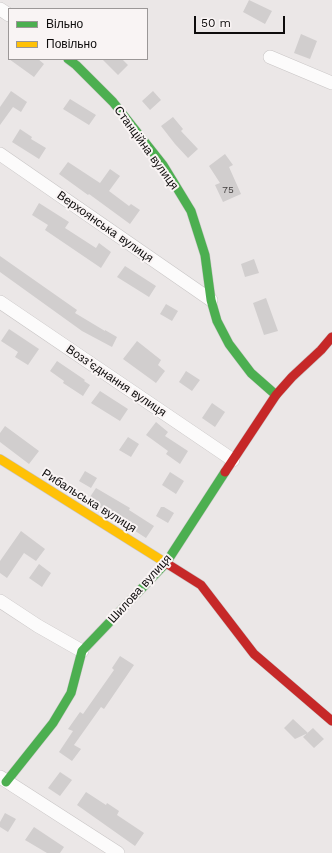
<!DOCTYPE html>
<html>
<head>
<meta charset="utf-8">
<style>
	body { margin:0 }
	#map { position:relative; width:332px; height:853px; overflow:hidden; background:#ebe7e7; font-family:"Work Sans",sans-serif }
	canvas { display:block }
	.legend { position:absolute; left:8px; top:8px; width:140px; height:52px; box-sizing:border-box; background:#f9f4f4; border:1px solid #9b9797; margin:0; padding:5px 7px; list-style:none; font-size:12px; color:#0e0c0c }
	.legend li { display:flex; align-items:center; gap:8px; height:20px }
	.legend b { width:20px; border:1px solid #9b9797 }
	.scale { position:absolute; left:194px; top:16px; width:91px; height:18px; box-sizing:border-box; border:2px solid #0e0c0c; border-top:0; padding-left:5px; font-size:12px; line-height:14px; white-space:nowrap; color:#0e0c0c; -webkit-text-stroke:3px #f9f4f4; paint-order:stroke }
</style>
</head>
<body>
<div id="map">
<canvas width="332" height="853"></canvas>
<ul class="legend">
<li><b style="height:5px;background:#4caf50"></b>Вільно</li>
<li><b style="height:5px;background:#ffc107"></b>Повільно</li>
</ul>
<div class="scale">50 m</div>
</div>
<script>
const ctx = document.querySelector('canvas').getContext('2d');
ctx.lineJoin = 'round';
function fill(path, color) {
  ctx.fillStyle = color;
  ctx.fill(path, 'evenodd');
}
function shape(rows) {
  const path = new Path2D();
  for (const r of rows) {
    path.moveTo(r[0], r[1]);
    for (let i = 2; i < r.length; i += 2) path.lineTo(r[i], r[i + 1]);
  }
  return path;
}
function strokePath(path, color, width, dash) {
  ctx.strokeStyle = color;
  ctx.lineWidth = width;
  ctx.lineCap = dash ? 'butt' : 'round';
  ctx.setLineDash(dash || []);
  ctx.stroke(path);
}
function drawText(font, color, halo, rows, align = 'center') {
  ctx.font = font + ' "Work Sans",sans-serif';
  ctx.lineWidth = 4;
  ctx.setLineDash([]);
  ctx.textBaseline = 'middle';
  ctx.strokeStyle = halo;
  ctx.fillStyle = color;
  for (const [text, x, y, turn = 0] of rows) {
    ctx.save();
    ctx.translate(x, y);
    ctx.rotate((+turn || 0) * Math.PI / 180);
    ctx.textAlign = isNaN(turn) ? turn : align;
    if (halo) ctx.strokeText(text, 0, 0);
    ctx.fillText(text, 0, 0);
    ctx.restore();
  }
}
fill(shape([
	[249,0,272,11,265,24,243,12],
	[301,34,317,41,310,59,294,53],
	[9,59,38,59,44,64,34,77],
	[102,59,122,59,128,65,118,75],
	[11,91,27,102,21,112,13,107,0,125,0,107],
	[153,91,161,100,150,110,142,101],
	[70,99,96,115,89,125,63,109],
	[173,117,183,129,181,131,198,149,188,158,175,144,161,126],
	[20,129,32,137,31,139,46,148,39,159,12,142],
	[225,154,233,165,229,167,241,194,223,202,215,185,220,183,209,166],
	[68,162,100,183,110,169,120,176,109,191,129,206,131,204,140,210,130,224,89,194,88,195,59,174],
	[39,203,69,222,65,228,96,248,99,243,111,252,101,268,45,230,48,225,32,215],
	[0,256,77,310,75,313,105,331,105,330,117,337,112,347,82,331,0,272],
	[254,259,259,273,245,277,241,264],
	[125,266,156,286,149,297,117,277],
	[266,298,278,331,264,335,253,303],
	[166,304,178,311,172,321,160,314],
	[9,329,39,349,28,365,15,357,18,352,1,341],
	[137,341,161,360,158,365,165,371,156,383,123,359],
	[57,361,85,380,84,381,90,385,83,396,63,383,64,381,50,371],
	[186,371,200,380,192,391,179,382],
	[100,391,128,409,120,421,91,403],
	[212,403,225,412,215,427,202,418],
	[156,422,168,432,165,436,188,451,180,464,166,454,168,451,146,435],
	[5,426,39,451,29,464,0,442,0,433],
	[128,437,139,444,131,457,119,450],
	[85,471,97,478,91,488,79,481],
	[170,472,184,481,176,494,162,485],
	[96,488,130,508,129,510,154,526,146,538,132,529,133,528,88,500],
	[161,507,164,507,174,513,168,523,156,516],
	[21,531,45,549,36,561,24,553,7,578,0,573,0,561],
	[39,564,51,573,42,587,29,578],
	[120,656,134,665,104,709,101,707,74,745,81,749,72,761,59,752,73,731,68,729,80,712,83,714,114,670,112,668],
	[293,719,308,733,295,739,284,728],
	[313,728,324,739,314,748,303,737],
	[60,772,72,780,60,796,48,788],
	[86,792,106,805,107,803,119,811,117,815,144,833,135,846,77,805],
	[5,813,16,819,8,832,0,827,0,822],
	[34,827,64,847,60,853,47,853,25,840]
]), '#d1cece');
const street = shape([
	[0,9,9,15],
	[270,57,332,83],
	[0,154,211,300],
	[0,302,233,460],
	[0,601,38,626,82,651],
	[0,777,118,853]
]);
const fast = shape([
	[68,59,76,65,113,102,163,165,191,211,205,255,211,300,217,321,229,344,251,373,276,395],
	[6,782,53,723,71,693,82,651,166,563,225,472]
]);
const slow = shape([
	[0,459,166,563]
]);
const jam = shape([
	[225,472,276,395,292,377,321,350,332,337],
	[166,563,201,585,254,654,332,721]
]);
strokePath(street, '#c8c5c5', 14);
strokePath(fast, '#c8c5c5', 10);
strokePath(slow, '#c8c5c5', 10);
strokePath(jam, '#c8c5c5', 10);
strokePath(street, '#fcfbfb', 13);
strokePath(fast, '#4caf50', 9);
strokePath(slow, '#ffc107', 9);
strokePath(jam, '#c62828', 9);
drawText('10px', '#413e3e', null, [
	["75",228,190]
]);
drawText('12px', '#0e0c0c', '#f9f4f4', [
	["Станційна вулиця",146,148,54],
	["Верхоянська вулиця",105,227,35],
	["Возз’єднання вулиця",116,381,34],
	["Рибальська вулиця",89,501,32],
	["Шилова вулиця",140,589,-48]
]);
</script>
</body>
</html>
